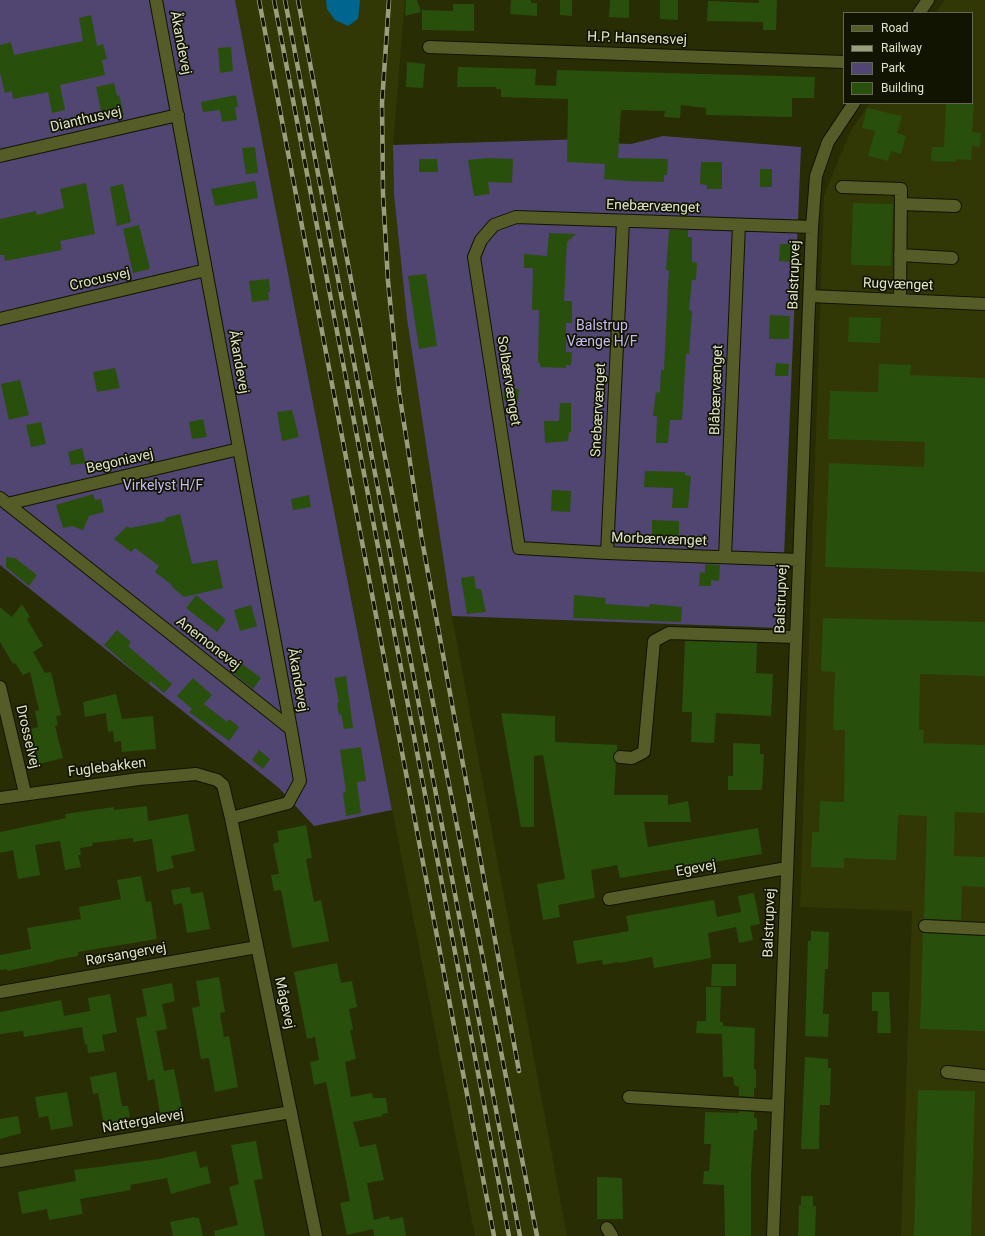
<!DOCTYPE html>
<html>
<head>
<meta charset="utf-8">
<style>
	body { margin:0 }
	#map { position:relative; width:985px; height:1236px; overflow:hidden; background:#292d04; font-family:Roboto,sans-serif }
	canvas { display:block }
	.legend { position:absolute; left:843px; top:12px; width:130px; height:92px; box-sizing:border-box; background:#121402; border:1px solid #646751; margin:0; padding:5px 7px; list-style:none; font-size:12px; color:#dfe4c8 }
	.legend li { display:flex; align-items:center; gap:8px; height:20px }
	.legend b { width:20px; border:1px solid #646751 }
</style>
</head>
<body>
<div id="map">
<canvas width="985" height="1236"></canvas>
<ul class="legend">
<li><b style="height:5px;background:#555c27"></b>Road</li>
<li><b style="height:5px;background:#999e7d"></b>Railway</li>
<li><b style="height:11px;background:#514572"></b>Park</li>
<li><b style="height:11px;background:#294f0d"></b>Building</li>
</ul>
</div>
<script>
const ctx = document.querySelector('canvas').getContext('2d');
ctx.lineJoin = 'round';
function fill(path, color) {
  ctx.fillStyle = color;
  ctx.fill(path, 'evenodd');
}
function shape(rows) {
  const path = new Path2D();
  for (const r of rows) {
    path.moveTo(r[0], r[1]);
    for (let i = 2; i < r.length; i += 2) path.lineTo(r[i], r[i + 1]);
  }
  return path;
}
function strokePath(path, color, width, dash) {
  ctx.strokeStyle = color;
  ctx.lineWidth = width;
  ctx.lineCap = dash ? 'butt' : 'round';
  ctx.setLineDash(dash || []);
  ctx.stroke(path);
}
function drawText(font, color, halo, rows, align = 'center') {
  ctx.font = font + ' Roboto,sans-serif';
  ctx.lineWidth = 3.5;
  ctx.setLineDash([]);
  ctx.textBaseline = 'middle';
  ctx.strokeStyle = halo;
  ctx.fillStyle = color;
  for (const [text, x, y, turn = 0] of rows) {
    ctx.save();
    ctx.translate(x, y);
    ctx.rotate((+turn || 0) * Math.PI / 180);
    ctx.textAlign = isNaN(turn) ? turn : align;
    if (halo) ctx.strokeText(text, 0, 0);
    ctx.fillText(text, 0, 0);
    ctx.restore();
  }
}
fill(shape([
	[235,0,405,0,393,145,394,195,407,319,452,616,567,1236,475,1236],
	[945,0,985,0,985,1236,901,1236,912,911,800,907,824,195,851,130,870,103,972,103,972,13,935,13]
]), '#323706');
fill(shape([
	[0,0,235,0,392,810,314,826,279,788,0,565],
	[663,136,801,147,781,628,452,616,407,319,394,195,393,145,586,139,603,143,631,144]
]), '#514572');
fill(shape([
	[326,0,360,0,358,19,348,26,335,20,327,9]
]), '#006690');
fill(shape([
	[406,0,417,0,421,12,405,16],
	[511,0,531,0,531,3,537,3,537,16,510,14],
	[560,0,572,0,572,16,560,15],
	[610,0,629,0,629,18,609,17],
	[660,0,678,0,678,20,660,19],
	[759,0,777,0,776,30,763,30,763,22,707,21,708,1,759,3],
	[453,4,474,4,474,31,422,30,422,10,453,11],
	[91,15,97,46,103,44,107,59,102,60,105,75,60,85,65,110,52,113,48,92,13,99,12,91,5,93,0,73,0,45,11,42,14,55,83,41,79,18],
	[231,47,233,71,220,73,218,48],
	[407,62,425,64,423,88,406,87],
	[458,67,536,69,535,85,556,86,557,70,815,77,814,98,792,98,792,117,706,115,706,108,681,105,680,118,664,117,665,111,621,110,618,158,668,159,667,175,664,175,664,182,628,181,604,179,605,164,567,162,568,99,501,97,501,89,496,89,496,87,457,87],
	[114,83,117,96,119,95,124,115,103,120,96,87],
	[236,95,238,107,235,107,237,120,222,122,220,110,203,112,201,102],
	[946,103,974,103,972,132,981,133,980,147,972,146,971,160,956,159,956,162,931,161,932,147,944,147],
	[867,108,902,116,897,133,906,136,901,154,891,151,888,161,868,156,875,131,862,128],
	[255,147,258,173,246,174,242,148],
	[489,158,513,159,512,183,488,182,490,194,474,196,468,160],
	[419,159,437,159,438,172,419,172],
	[701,162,722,162,722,189,707,189,707,185,700,184],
	[760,169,772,169,772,187,760,187],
	[255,181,258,198,215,206,211,189],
	[86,183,95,234,60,241,62,250,5,261,4,255,0,255,0,219,36,211,37,215,64,208,60,189],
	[123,184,131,222,117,226,110,187],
	[853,203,893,204,891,266,851,265],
	[139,225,150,269,133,273,123,229],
	[669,230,688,230,688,237,692,237,692,262,697,263,696,280,692,280,689,310,692,311,689,354,686,354,682,420,670,420,668,443,656,443,657,416,653,416,656,392,660,393,661,370,664,370,668,286,669,271,666,270],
	[549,233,576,234,567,242,564,301,572,301,572,323,566,323,566,352,572,352,571,365,566,365,566,368,540,367,540,363,538,363,539,310,532,310,533,268,524,268,524,254,547,256],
	[780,244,793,244,792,262,779,261],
	[426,274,437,346,419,349,408,276],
	[269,279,270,292,268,292,269,300,252,302,249,281],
	[770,315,790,316,789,339,769,339],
	[849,317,881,318,880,343,848,342],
	[776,363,789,364,788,376,775,376],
	[879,364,911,365,910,375,985,378,985,572,825,567,829,463,924,467,925,442,828,439,830,391,878,392],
	[115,368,120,388,97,392,93,372],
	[20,380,29,415,9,420,1,384],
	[504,389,519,389,518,401,504,400],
	[560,403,571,403,571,432,569,432,568,441,545,443,544,421,559,421],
	[292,410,299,437,282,441,277,412],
	[203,419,207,437,192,439,189,422],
	[41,422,46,444,31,447,26,425],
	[82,448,86,463,71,465,68,452],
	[645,471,685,472,685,475,691,476,688,508,672,508,673,488,644,487],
	[552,490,571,491,570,512,551,511],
	[93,494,95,500,101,499,104,512,89,516,83,530,72,526,63,528,56,505],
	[309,495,311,507,293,510,291,499],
	[180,514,192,564,217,560,223,588,184,597,171,586,172,585,155,572,159,566,135,548,131,552,114,539,127,526,130,528,165,521,165,518],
	[652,520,679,521,679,535,652,535],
	[6,557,15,558,37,575,29,586,6,567],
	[705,564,720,565,719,581,711,580,711,586,699,586,700,572,705,573],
	[474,576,476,589,481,589,486,612,467,614,461,578],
	[196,595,226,620,217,632,186,608],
	[574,595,606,598,605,604,649,607,650,604,682,607,681,622,573,618],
	[22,604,30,617,27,619,43,646,33,652,45,673,51,672,61,715,56,716,58,725,55,726,63,758,39,764,31,729,38,727,35,711,39,710,30,672,23,675,15,663,13,664,0,642,0,607,12,617],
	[251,605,257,626,240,631,234,610],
	[823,618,985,622,985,676,920,674,919,730,924,730,923,743,985,745,985,813,955,812,954,856,985,857,985,887,962,886,961,920,924,919,927,816,898,815,896,860,844,858,844,868,811,867,812,832,819,832,820,801,844,802,845,730,833,730,835,672,821,671],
	[117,630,131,642,128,646,172,684,164,693,150,681,150,685,104,645],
	[685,641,757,643,756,673,773,674,771,716,716,713,714,743,691,742,692,712,682,712],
	[241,663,261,678,253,689,233,673],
	[346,676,353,728,344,729,341,714,339,715,337,703,339,702,334,678],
	[193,678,212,695,204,704,227,722,229,719,239,727,229,741,189,712,192,709,177,696],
	[116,694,122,719,153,716,156,749,122,752,121,741,114,742,113,731,108,732,106,713,85,717,83,702],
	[501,713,555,716,555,742,617,745,617,750,613,757,616,763,614,795,668,795,668,805,688,801,691,822,644,822,648,847,758,828,762,854,620,878,617,865,591,870,595,898,558,905,560,917,543,920,537,884,565,879,543,755,534,756,534,827,521,827],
	[733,743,760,744,760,754,764,754,762,790,728,790,728,776,733,776],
	[361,747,366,781,357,782,361,813,346,816,343,793,346,792,340,750],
	[259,750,270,759,263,769,252,760],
	[147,806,148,821,188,814,195,851,171,856,174,868,157,872,152,839,133,842,133,838,92,843,93,846,80,848,81,855,78,855,81,867,65,870,60,841,35,845,40,875,18,879,13,850,0,853,0,832,66,818,65,814,114,807,114,810],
	[306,825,312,858,306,859,314,902,321,900,329,941,292,948,281,890,274,891,271,875,279,874,273,844,279,842,277,831],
	[141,876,146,902,151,901,157,939,78,952,78,956,55,960,55,961,7,971,7,969,0,970,0,955,31,949,27,928,81,919,79,907,121,899,117,880],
	[190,887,191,894,203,892,210,929,187,933,182,903,174,905,171,890],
	[754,893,760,924,750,926,753,940,739,943,736,927,708,933,711,958,654,968,652,957,619,963,618,962,603,965,602,960,577,964,573,941,629,931,626,916,714,900,717,917,741,912,738,896],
	[811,931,829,932,828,969,825,969,823,1014,829,1014,828,1037,805,1036,808,941,811,941],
	[923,933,985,936,985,1031,920,1029],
	[337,963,341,983,352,981,357,1007,349,1009,353,1030,350,1030,356,1059,345,1062,351,1097,372,1093,373,1098,386,1098,388,1113,382,1114,383,1116,353,1122,360,1147,376,1144,384,1180,367,1183,374,1220,389,1216,390,1220,403,1217,406,1236,374,1236,373,1229,347,1235,340,1203,350,1201,326,1082,314,1085,310,1062,319,1060,315,1037,307,1039,294,972],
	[712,964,736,964,736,986,711,986],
	[219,977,225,1012,220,1013,224,1037,229,1036,238,1087,215,1092,209,1058,201,1059,192,1008,200,1006,196,981],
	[172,983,175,1001,162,1004,167,1029,156,1031,164,1071,174,1069,182,1109,160,1113,154,1079,148,1081,136,1018,147,1016,142,989],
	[706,987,721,987,720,1022,723,1022,723,1026,755,1028,754,1069,756,1069,756,1088,754,1088,754,1097,739,1096,739,1087,734,1085,733,1077,723,1077,722,1034,696,1033,697,1021,706,1021],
	[872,992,889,992,891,1033,877,1033,878,1011,872,1011],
	[110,994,117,1032,102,1035,105,1051,88,1053,87,1044,85,1045,82,1027,24,1037,23,1031,0,1034,0,1012,61,1000,64,1016,90,1011,88,998],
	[805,1057,828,1059,828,1068,831,1068,830,1105,820,1105,819,1149,801,1149],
	[116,1072,122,1106,128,1106,130,1117,125,1118,125,1121,104,1125,98,1093,93,1094,90,1077],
	[918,1090,975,1091,971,1236,914,1236],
	[67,1092,73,1126,51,1130,48,1116,39,1118,35,1097],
	[739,1111,754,1112,754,1118,757,1118,757,1130,754,1130,751,1174,751,1236,725,1236,724,1185,703,1184,704,1171,709,1171,711,1144,704,1144,705,1112,739,1113],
	[18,1116,21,1133,0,1139,0,1119],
	[256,1141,263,1179,254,1180,265,1236,215,1236,214,1231,238,1225,229,1187,239,1184,231,1145],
	[196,1151,200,1168,207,1166,211,1183,171,1194,167,1178,130,1185,131,1190,80,1199,83,1214,49,1220,47,1209,22,1214,18,1192,76,1181,74,1170,159,1159],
	[597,1177,622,1178,623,1219,597,1219],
	[801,1196,813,1196,813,1206,816,1206,815,1236,798,1236,799,1205,801,1205],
	[195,1217,195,1218,199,1218,203,1236,173,1236,170,1222]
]), '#294f0d');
const minor = shape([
	[156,0,291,729],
	[919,13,928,0],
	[429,47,844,62],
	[0,156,178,115],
	[842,187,901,189,900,300],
	[901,204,955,206],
	[900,255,952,258],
	[810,296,985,304],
	[0,319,206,270],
	[0,498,291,729,300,781,288,803,231,818],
	[7,504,239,449],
	[607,553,623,221],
	[725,557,739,225],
	[799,560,607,553,519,548,474,257,481,240,494,225,516,217,812,227],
	[0,687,25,793],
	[620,757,632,758,644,752,654,641,669,633,796,637],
	[0,798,139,779,196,774,217,780,223,785,231,818,316,1236],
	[609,899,787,868],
	[925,926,985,929],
	[0,992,257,947],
	[947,1072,985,1076],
	[629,1097,778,1106],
	[0,1161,291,1112],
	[607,1228,612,1236],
	[773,1236,812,227,816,176,828,142,854,103]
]);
strokePath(minor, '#121400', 14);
strokePath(minor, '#555c27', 12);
const rail = shape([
	[259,0,494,1236],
	[274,0,509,1236],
	[285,0,520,1236],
	[298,0,370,380,537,1236],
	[389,0,382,103,383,194,388,281,399,391,422,540,519,1071]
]);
strokePath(rail, '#999e7d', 4.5);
strokePath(rail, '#121402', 3, [9]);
drawText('14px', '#dfe4c8', '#121402', [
	["H.P. Hansensvej",637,39,2],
	["Åkandevej",180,43,79],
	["Dianthusvej",86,120,-13],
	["Enebærvænget",653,207,2],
	["Balstrupvej",795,275,-88],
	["Crocusvej",100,280,-13],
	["Rugvænget",898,285,2],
	["Åkandevej",238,362,80],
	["Solbærvænget",508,381,81],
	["Blåbærvænget",717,390,-88],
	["Snebærvænget",599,410,-87],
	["Begoniavej",120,462,-13],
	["Morbærvænget",659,540,2],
	["Balstrupvej",782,599,-88],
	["Anemonevej",208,644,38],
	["Åkandevej",297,680,80],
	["Drosselvej",27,737,77],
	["Fuglebakken",107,768,-7],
	["Egevej",696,869,-10],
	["Balstrupvej",770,923,-88],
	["Rørsangervej",126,955,-10],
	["Mågevej",284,1003,78],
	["Nattergalevej",143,1122,-10]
]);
drawText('14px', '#c7b9f2', '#121402', [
	["Balstrup",602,326],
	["Vænge H/F",602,342],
	["Virkelyst H/F",163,486]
]);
</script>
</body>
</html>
